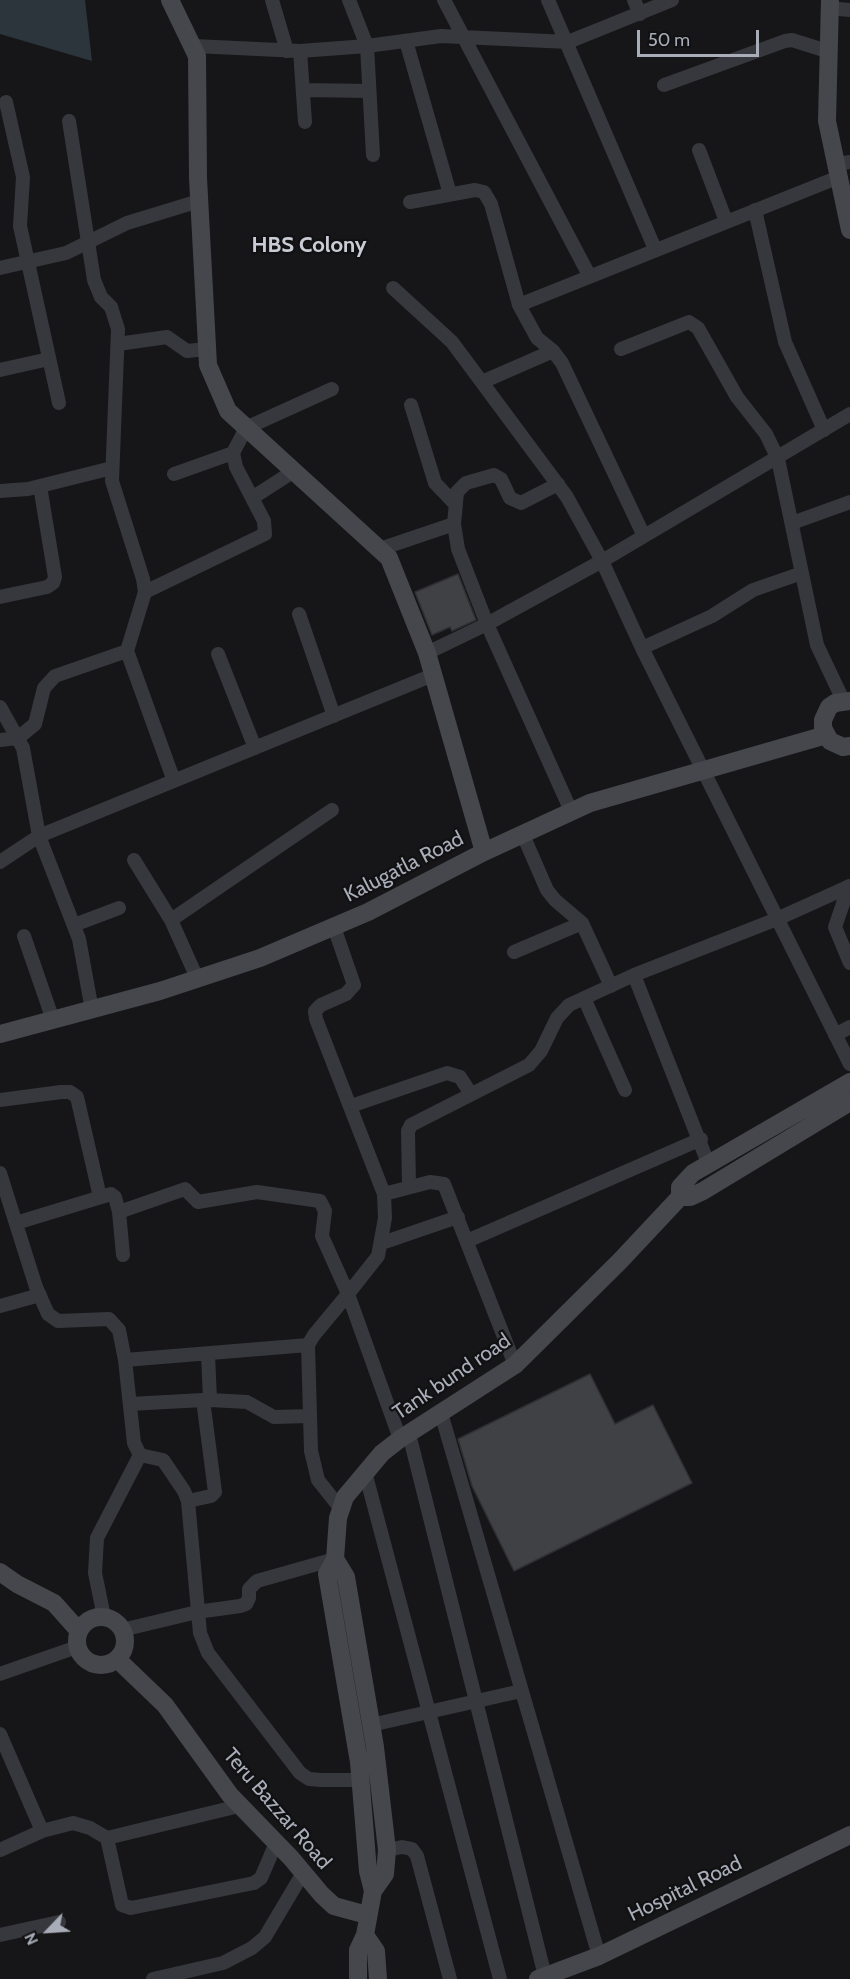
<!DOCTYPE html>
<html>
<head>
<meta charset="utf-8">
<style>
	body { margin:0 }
	#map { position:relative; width:850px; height:1979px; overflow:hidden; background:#161618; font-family:Cabin,sans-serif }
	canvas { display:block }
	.north { position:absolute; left:18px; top:1901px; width:60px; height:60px; -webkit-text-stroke:4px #111113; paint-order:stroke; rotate:245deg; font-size:16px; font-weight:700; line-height:24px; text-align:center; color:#a8adb8 }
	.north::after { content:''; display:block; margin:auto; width:21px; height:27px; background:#a8adb8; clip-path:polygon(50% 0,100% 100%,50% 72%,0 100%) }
	.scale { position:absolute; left:637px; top:30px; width:122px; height:27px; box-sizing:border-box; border:3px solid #a8adb8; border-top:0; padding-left:8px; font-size:18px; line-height:21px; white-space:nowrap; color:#a8adb8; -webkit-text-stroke:4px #111113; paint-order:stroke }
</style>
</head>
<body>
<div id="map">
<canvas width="850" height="1979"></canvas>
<div class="north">N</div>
<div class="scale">50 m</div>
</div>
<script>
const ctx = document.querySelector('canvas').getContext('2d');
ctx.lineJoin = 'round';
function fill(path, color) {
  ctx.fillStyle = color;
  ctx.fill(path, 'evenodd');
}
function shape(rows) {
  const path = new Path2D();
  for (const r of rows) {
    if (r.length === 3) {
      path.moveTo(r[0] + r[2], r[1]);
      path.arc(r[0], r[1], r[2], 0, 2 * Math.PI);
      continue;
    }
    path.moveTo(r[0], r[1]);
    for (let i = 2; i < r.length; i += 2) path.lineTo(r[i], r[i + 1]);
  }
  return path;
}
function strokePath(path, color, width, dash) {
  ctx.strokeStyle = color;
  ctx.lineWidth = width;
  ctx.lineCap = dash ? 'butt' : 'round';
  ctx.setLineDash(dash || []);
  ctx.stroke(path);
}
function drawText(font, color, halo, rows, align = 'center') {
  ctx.font = font + ' Cabin,sans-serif';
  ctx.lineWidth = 4.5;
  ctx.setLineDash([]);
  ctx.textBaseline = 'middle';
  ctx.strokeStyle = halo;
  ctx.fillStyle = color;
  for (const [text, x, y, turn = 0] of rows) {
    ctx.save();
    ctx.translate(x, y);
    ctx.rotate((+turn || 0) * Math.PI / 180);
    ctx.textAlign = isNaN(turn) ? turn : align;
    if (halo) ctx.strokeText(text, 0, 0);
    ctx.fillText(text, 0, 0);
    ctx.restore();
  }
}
fill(shape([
	[0,0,85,0,92,61,0,34]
]), '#2c353c');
const building = shape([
	[458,574,476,620,452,631,450,627,432,635,415,592,458,574],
	[590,1374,615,1424,653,1405,692,1483,514,1571,472,1486,458,1439,590,1374]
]);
fill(building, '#404145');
strokePath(building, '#303034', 1.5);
strokePath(shape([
	[272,0,287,51],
	[349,0,367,46,373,155],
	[444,0,589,275],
	[548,0,655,249],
	[634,0,640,14],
	[828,8,850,10],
	[406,41,450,194],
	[194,46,300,51,367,46,441,36,568,42,672,0],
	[300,51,305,122],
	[664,85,785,41,792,40,827,51],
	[303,90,369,91],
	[6,102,23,177,20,226,59,403],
	[69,121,94,280,101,297,111,307,118,329,112,481,143,579,145,592,127,651,174,781],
	[699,150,726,221],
	[837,164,850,162],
	[410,202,475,190,484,192,491,204,519,305],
	[755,210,785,342,824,430],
	[0,268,66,253,127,223,199,201],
	[393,288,452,342,567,497,602,561,642,648,850,1064],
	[118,344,167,337,187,351,207,349],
	[621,349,689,322,698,328,737,397,766,434,778,459,817,645,843,700],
	[0,370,49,359],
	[482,382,553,351],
	[411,405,435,483,456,505],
	[174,474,233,453],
	[558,484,521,503,510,498,501,479,494,475,466,483,457,492,454,524,458,549,487,624,571,811],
	[0,491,28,489,112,468],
	[252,498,294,471],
	[792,523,850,502],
	[643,534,562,363,553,351,537,338,519,305,839,177],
	[380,549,454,524],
	[145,592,265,534,264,521,236,467,233,453,246,428,332,389],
	[0,597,47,587,53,583,55,577,40,486],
	[299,614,334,716],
	[642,648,712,616,753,590,802,573],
	[427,653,487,624,602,561,850,414],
	[218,654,255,748],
	[0,707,23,748,39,836,79,939,92,1010],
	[0,740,18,738,35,724,44,688,55,676,127,651],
	[523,835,547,890,555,900,582,923,611,986],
	[134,860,171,920,197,978],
	[0,862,39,836,433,675],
	[849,886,835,927,850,963],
	[171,920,332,810],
	[74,925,119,908],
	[334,927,354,985,346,994,321,1005,315,1011,316,1019,384,1194,385,1218,378,1256,348,1294,400,1439],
	[24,936,53,1020],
	[514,952,582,923],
	[634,975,708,1163],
	[584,998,625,1090],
	[835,1035,850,1027],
	[0,1100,61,1092,70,1092,77,1097,100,1197],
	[351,1106,447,1073,460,1077,471,1094],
	[0,1173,36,1287,48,1314,58,1321,109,1319,119,1330,125,1360],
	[409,1186,408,1131,411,1125,529,1065,541,1051,557,1018,569,1005,634,975,777,919,850,886],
	[384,1194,430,1182,444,1184,515,1365],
	[119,1212,123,1255],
	[16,1223,111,1194,115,1197,119,1212,185,1189,198,1202,257,1192,320,1201,325,1211,322,1236,348,1294,314,1335,308,1345,311,1451,318,1480,341,1509],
	[467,1241,701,1139],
	[382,1243,458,1217],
	[0,1306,40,1295],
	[308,1345,125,1360,134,1443,140,1455,163,1460,184,1491,188,1501,200,1633,208,1653,300,1773,309,1779,321,1780,361,1780],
	[203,1400,210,1400,208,1354],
	[210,1400,247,1402,274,1417,310,1416],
	[130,1404,203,1400,215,1492,211,1496,188,1501],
	[441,1413,599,1956],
	[409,1434,545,1976],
	[365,1472,500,1979],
	[104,1617,95,1573,97,1538,140,1455],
	[122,1630,197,1612,240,1606,246,1604,249,1598,249,1589,257,1581,335,1559],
	[0,1674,77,1647],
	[371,1725,521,1691],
	[0,1734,42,1831,0,1850],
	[239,1806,107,1838,122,1905,131,1908,254,1883,261,1878,276,1843],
	[42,1831,73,1823,90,1828,107,1838],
	[387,1850,402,1847,412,1849,417,1856,450,1979],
	[0,1935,59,1922],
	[153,1979,223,1963,252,1948,265,1937,303,1873]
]), '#37383d', 14);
strokePath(shape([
	[170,0,197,56,198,178,208,365,228,411,389,558,427,653,484,852],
	[830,0,827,121,850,230],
	[850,701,835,703,829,707,823,720,823,728,830,741,843,747,850,746],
	[0,1034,160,991,260,958,368,912,484,852,590,803,826,735],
	[680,1197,680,1187,693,1173,850,1082],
	[680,1197,690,1197,703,1191,850,1102],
	[335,1559,346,1577,375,1747,387,1850,385,1874,373,1891,365,1935,358,1950,358,1979],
	[0,1572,17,1584,54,1603,79,1631],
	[101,1641,24],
	[117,1659,165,1705,230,1795,291,1858,322,1895,334,1906,367,1915],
	[373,1891,368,1871,359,1762,327,1574,335,1559,338,1518,345,1497,382,1453,400,1439,515,1365,620,1261,680,1197],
	[365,1935,376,1951,378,1979],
	[538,1979,599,1956,850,1835]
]), '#45474d', 18);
drawText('21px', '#a8adb8', '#111113', [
	["Kalugatla Road",404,867,-27],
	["Tank bund road",452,1377,-34],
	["Teru Bazzar Road",277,1809,49],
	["Hospital Road",685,1889,-26]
]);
drawText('bold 22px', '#c9ccd4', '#111113', [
	["HBS Colony",309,246]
]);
</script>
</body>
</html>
